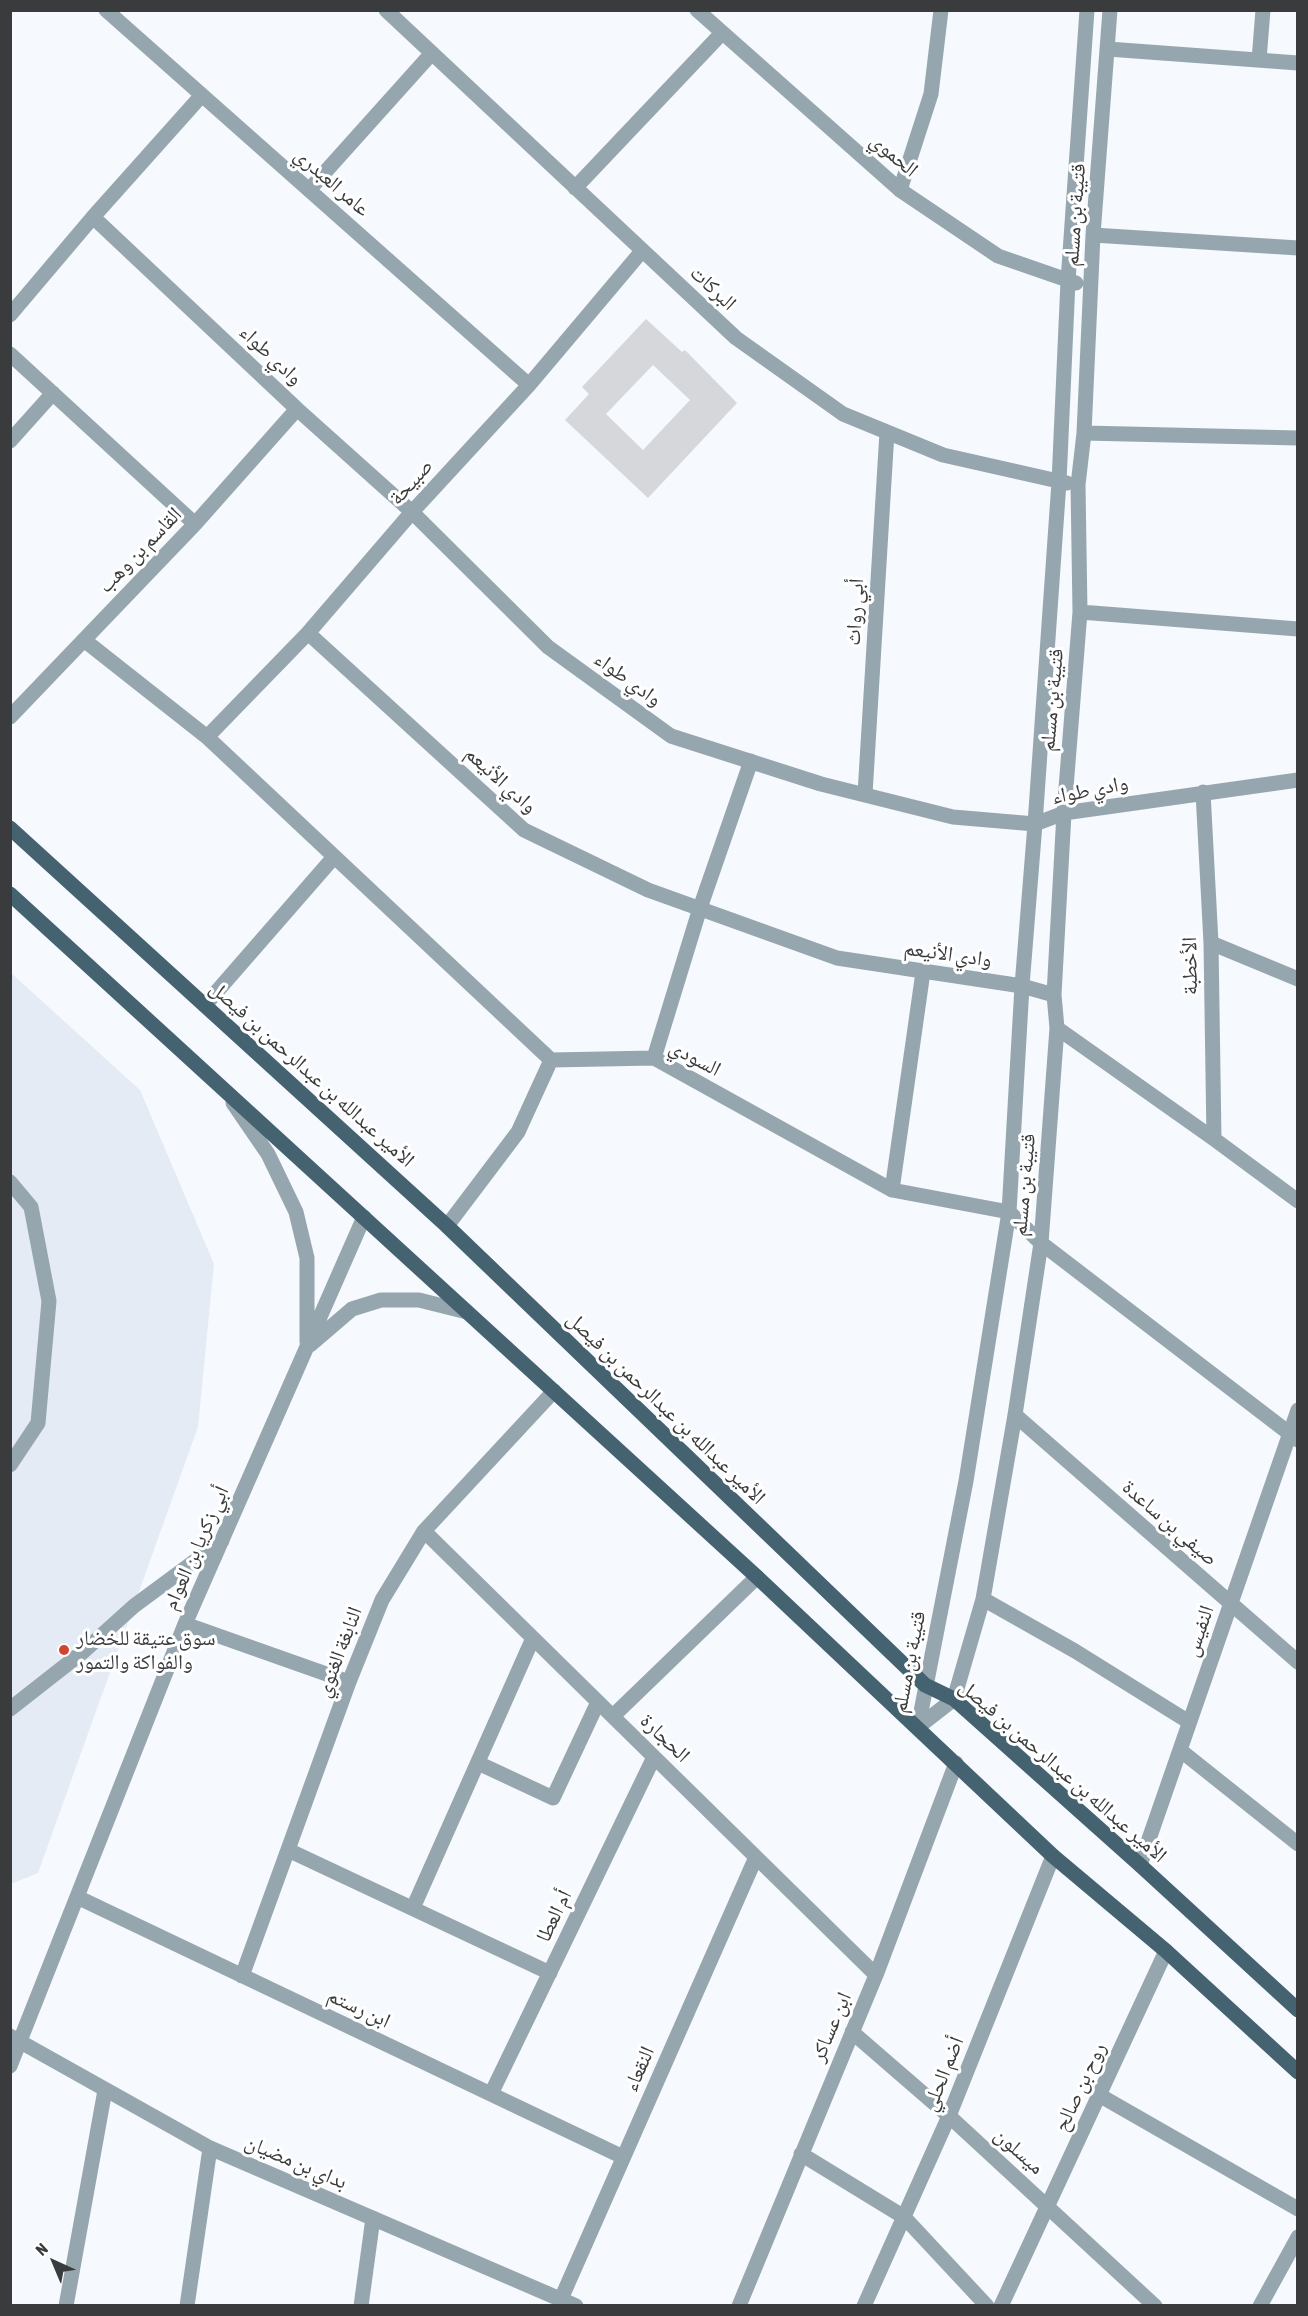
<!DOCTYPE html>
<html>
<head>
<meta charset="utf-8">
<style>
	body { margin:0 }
	#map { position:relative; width:1308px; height:2316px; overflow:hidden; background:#f6f9fd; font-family:"Asap Condensed",sans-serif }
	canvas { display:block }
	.frame { position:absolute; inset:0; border:12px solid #3a3b3c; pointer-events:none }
	.north { position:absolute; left:24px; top:2232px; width:60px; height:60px; -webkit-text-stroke:4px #fff; paint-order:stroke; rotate:316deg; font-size:16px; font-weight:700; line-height:24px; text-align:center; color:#3a3b3c }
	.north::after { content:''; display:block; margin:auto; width:21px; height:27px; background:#3a3b3c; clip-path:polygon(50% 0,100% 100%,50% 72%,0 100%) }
</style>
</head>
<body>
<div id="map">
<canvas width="1308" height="2316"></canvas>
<div class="frame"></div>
<div class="north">N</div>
</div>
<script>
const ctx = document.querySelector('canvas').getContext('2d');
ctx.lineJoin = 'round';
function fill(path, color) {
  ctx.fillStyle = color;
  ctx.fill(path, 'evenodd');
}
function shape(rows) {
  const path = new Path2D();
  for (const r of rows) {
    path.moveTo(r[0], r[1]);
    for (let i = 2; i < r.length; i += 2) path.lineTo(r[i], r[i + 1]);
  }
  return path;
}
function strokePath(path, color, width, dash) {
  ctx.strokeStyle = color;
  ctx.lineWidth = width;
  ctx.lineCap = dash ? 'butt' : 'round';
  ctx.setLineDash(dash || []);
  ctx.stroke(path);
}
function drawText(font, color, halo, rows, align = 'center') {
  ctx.font = font + ' "Asap Condensed","Noto Naskh Arabic",sans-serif';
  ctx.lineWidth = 6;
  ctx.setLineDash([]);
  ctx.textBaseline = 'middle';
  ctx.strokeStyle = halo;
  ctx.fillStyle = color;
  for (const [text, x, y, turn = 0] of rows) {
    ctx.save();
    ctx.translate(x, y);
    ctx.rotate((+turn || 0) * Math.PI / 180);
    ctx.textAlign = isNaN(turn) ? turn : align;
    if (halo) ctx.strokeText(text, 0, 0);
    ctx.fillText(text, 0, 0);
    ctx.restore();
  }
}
fill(shape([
	[10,972,140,1090,214,1264,198,1427,38,1873,11,1884]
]), '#e5ebf5');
fill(shape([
	[646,319,682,352,685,350,737,403,648,498,565,420,589,394,582,387],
	[653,365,690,400,643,450,606,414]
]), '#d6d7db');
strokePath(shape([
	[106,10,529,385],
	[386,10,736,338,843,414,943,455,1067,483],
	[697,10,900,190,998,256,1076,283],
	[1108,49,1298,63],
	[1259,60,1263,10],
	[575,188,722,33],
	[309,190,432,53],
	[900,190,931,94,941,10],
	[93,217,297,409,412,512,548,647,671,736,821,784,953,817,1035,824,1064,813,1298,780],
	[1093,235,1298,248],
	[10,315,93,217,202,95],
	[10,354,195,524],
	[1084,433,1298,438],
	[10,441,53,393],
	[1080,612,1298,629],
	[308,633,524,830,648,890,837,958,1022,986,1054,995],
	[84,640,207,737,551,1060,654,1058,892,1190,1009,1212,1041,1243,1298,1440],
	[10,717,195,524,297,409],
	[207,737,308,633,412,512,529,385,642,251],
	[1203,792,1211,943,1214,1139],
	[865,794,887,432],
	[1211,943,1298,979],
	[205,1005,334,857],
	[1057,1028,1214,1139,1298,1201],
	[654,1058,700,908,751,761],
	[233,1103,268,1154,296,1212,307,1258,307,1342],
	[10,1182,31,1207,49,1301,38,1423,10,1465],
	[892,1190,923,972],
	[447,1226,518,1132,551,1060],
	[310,1345,352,1309,381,1300,419,1300,467,1312],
	[1015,1415,1298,1662],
	[424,1531,876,1975],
	[983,1599,1075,1651,1189,1722],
	[185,1624,349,1682],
	[10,1709,84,1651,134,1606,222,1541],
	[613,1716,757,1577],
	[918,1727,954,1699,983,1599,1015,1415,1041,1243,1057,1028,1054,995,1064,813,1080,612,1078,485,1084,433,1093,235,1110,10],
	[918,1727,966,1481,1009,1212,1022,986,1035,824,1059,482,1068,281,1087,10],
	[1180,1750,1298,1844],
	[478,1763,553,1798,598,1702],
	[288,1850,550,1973],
	[1140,1865,1298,1410],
	[77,1897,623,2157],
	[413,1908,533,1638],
	[242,1976,349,1682,382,1600,424,1531,554,1391],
	[852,2032,949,2116,1155,2306],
	[10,2036,210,2148,576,2306],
	[10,2066,185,1624,364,1217],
	[491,2094,654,1757],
	[1099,2095,1298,2209],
	[801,2154,904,2217,987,2306],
	[561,2299,756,1857],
	[66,2306,105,2090],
	[187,2306,210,2148],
	[361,2306,373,2218],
	[739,2306,876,1975,956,1763],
	[864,2306,949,2116,1053,1856],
	[1001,2306,1166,1951],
	[1260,2306,1298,2237]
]), '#95a6ae', 15);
strokePath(shape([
	[10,828,447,1226,925,1685,954,1699,1140,1865,1298,2010],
	[10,894,757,1577,1053,1856,1166,1951,1298,2072]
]), '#44626f', 15);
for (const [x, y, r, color] of [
	[64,1650,6,"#d04430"]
]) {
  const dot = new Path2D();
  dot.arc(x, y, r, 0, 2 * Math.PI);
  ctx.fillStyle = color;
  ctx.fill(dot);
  strokePath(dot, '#fff', 2);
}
drawText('21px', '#3a3b3c', '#fff', [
	["الحموي",894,155,40],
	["عامر العبدري",332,182,41],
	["قتيبة بن مسلم",1075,215,-86],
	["البركات",713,288,43],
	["وادي طواء",271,355,43],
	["صبيحة",411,482,-48],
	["القاسم بن وهب",140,550,-46],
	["أبي رواث",855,612,-87],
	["وادي طواء",628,679,36],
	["قتيبة بن مسلم",1052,700,-85],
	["وادي الأنيعم",501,780,42],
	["وادي طواء",1090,790,-11],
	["وادي الأنيعم",948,954,8],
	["الأخطبة",1190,966,-91],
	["السودي",695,1058,28],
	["الأمير عبدالله بن عبدالرحمن بن فيصل",312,1074,42],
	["قتيبة بن مسلم",1024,1185,-85],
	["الأمير عبدالله بن عبدالرحمن بن فيصل",666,1408,44],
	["صيفي بن ساعدة",1170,1523,41],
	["أبي زكريا بن العوام",196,1548,-66],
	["النفيس",1199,1631,-71],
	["النابغة الغنوي",339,1652,-69],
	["قتيبة بن مسلم",909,1662,-79],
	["الحجارة",665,1738,44],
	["الأمير عبدالله بن عبدالرحمن بن فيصل",1063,1771,41],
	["أم العطا",554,1916,-64],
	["ابن رستم",359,2008,25],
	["ابن عساكر",831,2027,-67],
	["النقعاء",639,2069,-66],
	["أضم الحلي",943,2074,-68],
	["روح بن صالح",1080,2087,-65],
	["ميسلون",1019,2151,42],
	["بداي بن مضيان",296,2162,23]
]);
drawText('21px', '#3a3b3c', '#fff', [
	["سوق عتيقة للخضار",76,1638],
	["والفواكة والتمور",76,1662]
], 'left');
</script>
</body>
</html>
